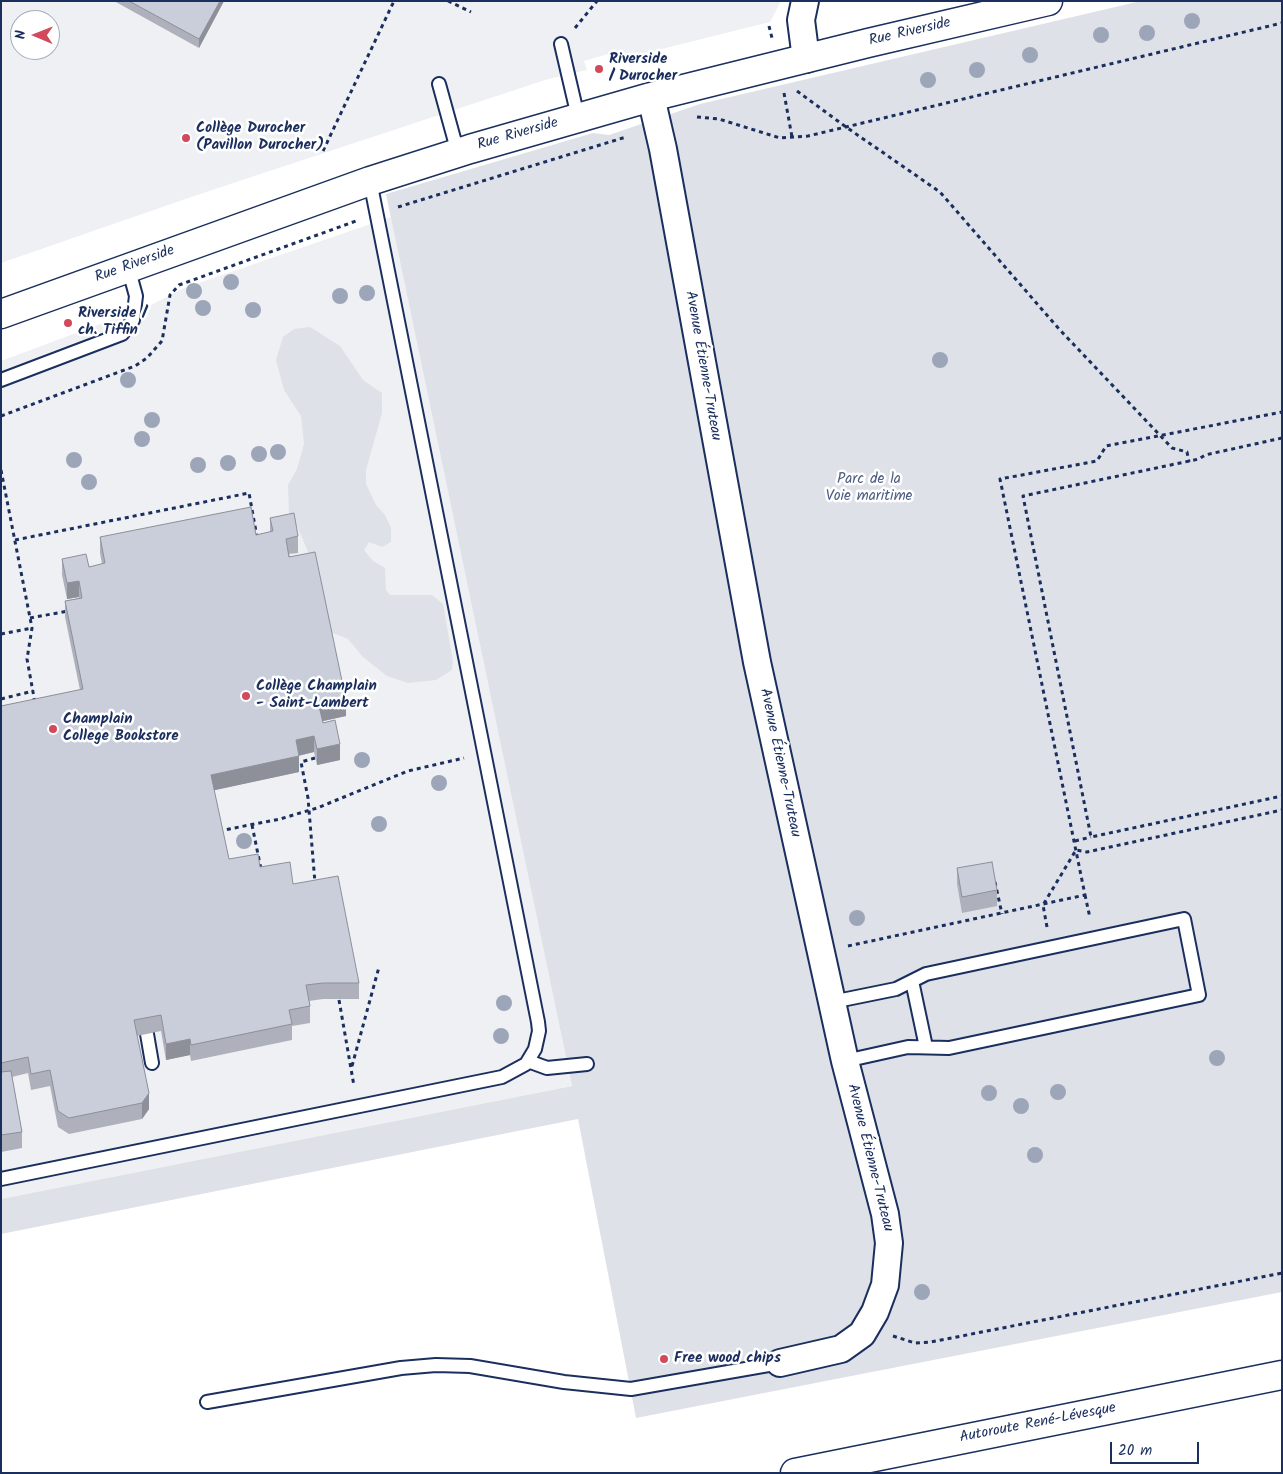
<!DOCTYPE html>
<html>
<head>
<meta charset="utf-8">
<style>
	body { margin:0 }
	#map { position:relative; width:1283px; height:1474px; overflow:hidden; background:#fff; font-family:Kalam,sans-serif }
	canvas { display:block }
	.frame { position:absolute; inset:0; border:2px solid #1b2f5e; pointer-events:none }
	.north { position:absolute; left:10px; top:10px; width:50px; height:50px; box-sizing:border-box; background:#fff; border:1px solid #a4acbf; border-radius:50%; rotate:271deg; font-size:14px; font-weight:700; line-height:20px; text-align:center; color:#1b2f5e }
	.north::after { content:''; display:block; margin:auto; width:18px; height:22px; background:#d1495b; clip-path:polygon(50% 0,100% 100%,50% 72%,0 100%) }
	.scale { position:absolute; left:1110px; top:1442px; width:89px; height:22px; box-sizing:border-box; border:2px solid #1b2f5e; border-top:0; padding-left:6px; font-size:15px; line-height:18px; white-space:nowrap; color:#1b2f5e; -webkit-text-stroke:4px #fff; paint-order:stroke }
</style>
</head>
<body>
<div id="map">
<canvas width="1283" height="1474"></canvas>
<div class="frame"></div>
<div class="north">N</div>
<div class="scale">20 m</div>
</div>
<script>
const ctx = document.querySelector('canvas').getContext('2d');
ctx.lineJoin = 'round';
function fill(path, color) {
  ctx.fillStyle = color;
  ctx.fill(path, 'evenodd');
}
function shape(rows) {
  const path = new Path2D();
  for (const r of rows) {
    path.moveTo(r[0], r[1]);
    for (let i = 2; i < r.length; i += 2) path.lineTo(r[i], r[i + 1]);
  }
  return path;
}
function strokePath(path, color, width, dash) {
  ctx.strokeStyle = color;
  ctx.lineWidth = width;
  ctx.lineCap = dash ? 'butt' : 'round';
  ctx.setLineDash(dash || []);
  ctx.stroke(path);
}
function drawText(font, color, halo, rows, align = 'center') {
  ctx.font = font + ' Kalam,sans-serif';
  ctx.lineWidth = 5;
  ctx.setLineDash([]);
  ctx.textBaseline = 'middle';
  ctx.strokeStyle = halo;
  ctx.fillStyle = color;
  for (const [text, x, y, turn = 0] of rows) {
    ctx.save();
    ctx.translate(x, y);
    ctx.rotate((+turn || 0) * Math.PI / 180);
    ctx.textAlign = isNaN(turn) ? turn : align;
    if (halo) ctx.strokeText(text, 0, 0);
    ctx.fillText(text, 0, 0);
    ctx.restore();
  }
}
fill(shape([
	[1,1,781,1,770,22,618,60,615,52,584,61,587,70,545,80,197,195,1,263],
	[20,20,50,20,50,50,20,50],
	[391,217,572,1086,1,1199,1,361,151,305,184,288]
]), '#eff0f4');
fill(shape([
	[1141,1,1282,1,1282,1292,636,1418,578,1119,1,1234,1,1199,572,1086,386,194,593,133,609,135,700,104],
	[310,327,340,346,363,380,382,393,382,413,366,470,366,484,376,505,385,515,391,528,391,542,382,547,369,542,364,550,373,561,385,568,386,590,390,595,432,595,443,604,453,661,452,670,436,680,408,683,387,676,363,657,348,639,328,631,315,568,297,526,289,513,288,485,297,469,304,444,301,416,284,390,276,360,283,337,294,329]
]), '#dee1e7');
const lane = shape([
	[561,44,578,117],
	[439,84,458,153],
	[1,380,122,334,133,320,136,296,128,267],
	[912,981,926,1047],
	[832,1002,896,989,926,974,1184,919,1199,995,949,1048,908,1047,845,1061],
	[147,1034,152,1063],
	[528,1061,547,1068,587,1064],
	[1,1179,502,1077,526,1064,535,1049,539,1031,538,1022,370,181],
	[207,1402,401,1368,436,1365,470,1366,564,1382,631,1389,780,1363]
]);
const street = shape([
	[805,1,801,20,806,59],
	[651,97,663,149,757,662,845,1061,885,1214,889,1243,885,1285,875,1312,862,1334,841,1349,780,1363]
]);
const secondary = shape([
	[1,314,370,181,470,149,651,97,868,43,1048,1]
]);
const highway = shape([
	[795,1473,1282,1375]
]);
strokePath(lane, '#1b2f5e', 16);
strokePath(street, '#1b2f5e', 30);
strokePath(secondary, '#1b2f5e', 31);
strokePath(highway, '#1b2f5e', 31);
strokePath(shape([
	[448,1,471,12],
	[769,26,772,38],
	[575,28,597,1],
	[797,91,846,127,940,192,1059,329,1172,448,1187,452,1189,462],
	[784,93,792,137],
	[697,117,719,119,780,138,808,136,1282,23],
	[323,151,394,1],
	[398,207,626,137],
	[1,416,135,366,147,358,162,341,170,295,179,285,356,221],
	[1282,438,1205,455,1199,459,1023,496,1091,837,1282,796],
	[1,470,32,628,27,659,35,703],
	[15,540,249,493,257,537],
	[30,618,68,611],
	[1,634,32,628],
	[1,699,33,691],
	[315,758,301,762,308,798,315,883],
	[252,825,261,869],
	[219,831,280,819,317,808,408,771,464,758],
	[1075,841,1091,837],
	[995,882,1002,914],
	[1085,895,1090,918],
	[1047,927,1043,905,1076,850,1087,852,1282,810],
	[848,946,1085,895,1000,479,1097,461,1106,446,1282,412],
	[339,1000,354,1086],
	[352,1066,379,967],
	[893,1336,915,1343,931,1342,1282,1273]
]), '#1b2f5e', 3, [4, 4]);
strokePath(lane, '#fff', 12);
strokePath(street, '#fff', 26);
strokePath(secondary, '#fff', 28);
strokePath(highway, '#fff', 28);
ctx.fillStyle = '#9da5b9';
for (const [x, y] of [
	[1192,21],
	[1147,33],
	[1101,35],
	[1030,55],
	[977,70],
	[928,80],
	[231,282],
	[194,291],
	[367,293],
	[340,296],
	[203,308],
	[253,310],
	[940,360],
	[128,380],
	[152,420],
	[142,439],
	[278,452],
	[259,454],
	[74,460],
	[228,463],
	[198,465],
	[89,482],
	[362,760],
	[439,783],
	[379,824],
	[244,841],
	[857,918],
	[504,1003],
	[501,1036],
	[1217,1058],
	[1058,1092],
	[989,1093],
	[1021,1106],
	[1035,1155],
	[922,1292]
]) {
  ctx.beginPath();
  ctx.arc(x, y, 8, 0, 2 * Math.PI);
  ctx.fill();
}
fill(shape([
	[114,1,224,1,199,48],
	[270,518,298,536,298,553,289,554,346,716,322,721,340,760,317,765,314,752,299,756,299,772,214,790,229,859,260,867,293,884,359,983,359,999,323,999,309,1001,310,1006,310,1023,292,1026,292,1040,191,1061,190,1055,166,1060,161,1031,137,1036,149,1109,142,1119,69,1134,58,1127,50,1086,31,1090,28,1073,12,1077,22,1132,22,1148,1,1152,1,706,80,690,65,617,65,601,79,598,79,597,67,599,62,575,62,559,89,567,102,564,100,553,100,537,256,535,270,532],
	[957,868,997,890,997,906,962,913,957,884]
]), '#aeb1bb');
fill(shape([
	[220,1,224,1,199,48,199,39],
	[79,581,79,597,67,599,67,583],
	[346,700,346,716,319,722,319,706],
	[314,736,314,752,296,756,296,740],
	[340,744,340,760,317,765,317,749],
	[299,756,299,772,211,791,211,775],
	[190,1039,190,1055,166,1060,166,1044],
	[149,1093,149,1109,142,1119,142,1103]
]), '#8d9099');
const building = shape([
	[129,1,220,1,199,39,129,1],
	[251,507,256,535,273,531,270,518,294,513,298,536,286,539,289,557,315,552,346,700,319,706,323,723,335,720,340,744,317,749,314,736,296,740,299,756,211,775,229,859,258,854,260,867,290,862,293,884,338,876,359,983,323,983,306,985,310,1006,289,1010,292,1024,191,1045,190,1039,166,1044,161,1015,134,1020,149,1093,142,1103,69,1118,58,1111,50,1070,31,1074,28,1057,1,1063,1,706,83,689,65,601,82,598,79,581,67,583,62,559,86,554,89,567,105,563,100,537,251,507],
	[992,862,997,890,962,897,957,868,992,862],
	[11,1071,22,1132,1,1135,1,1072,11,1071]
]);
fill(building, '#caceda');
strokePath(building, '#8d9099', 1);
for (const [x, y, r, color] of [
	[599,69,5,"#d1495b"],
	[186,138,5,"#d1495b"],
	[68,323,5,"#d1495b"],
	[246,696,5,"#d1495b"],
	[53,729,5,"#d1495b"],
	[664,1359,5,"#d1495b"]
]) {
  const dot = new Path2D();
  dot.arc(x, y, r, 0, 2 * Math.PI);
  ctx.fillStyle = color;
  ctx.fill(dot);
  strokePath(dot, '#fff', 2);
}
drawText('15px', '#1b2f5e', '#fff', [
	["Rue Riverside",910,33,-13],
	["Rue Riverside",518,135,-16],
	["Rue Riverside",135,265,-20],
	["Avenue Étienne-Truteau",702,366,80],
	["Avenue Étienne-Truteau",779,763,78],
	["Avenue Étienne-Truteau",869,1158,76],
	["Autoroute René-Lévesque",1038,1424,-11]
]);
drawText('bold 15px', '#1b2f5e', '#fff', [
	["Riverside",609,60],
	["/ Durocher",609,77],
	["Collège Durocher",196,129],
	["(Pavillon Durocher)",196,146],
	["Riverside /",78,314],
	["ch. Tiffin",78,331],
	["Collège Champlain",256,687],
	["- Saint-Lambert",256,704],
	["Champlain",63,720],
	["College Bookstore",63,737],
	["Free wood chips",674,1359]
], 'left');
drawText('15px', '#4c5c80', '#fff', [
	["Parc de la",869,480],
	["Voie maritime",869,497]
]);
</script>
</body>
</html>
